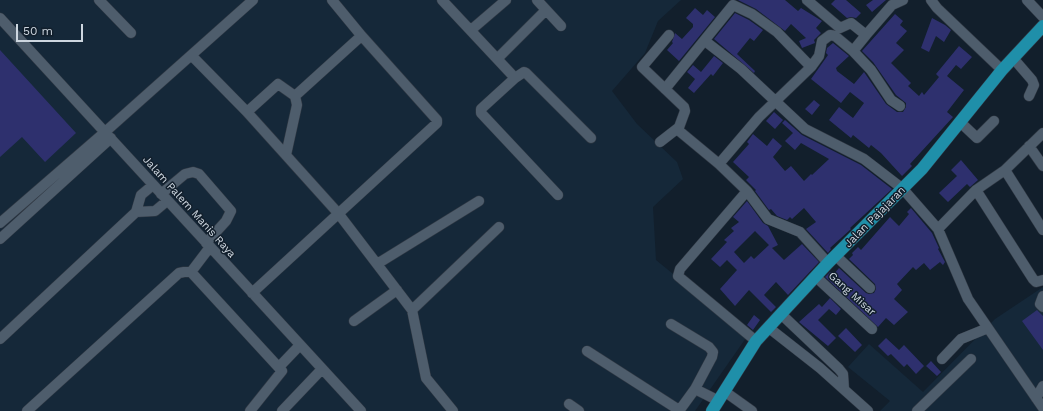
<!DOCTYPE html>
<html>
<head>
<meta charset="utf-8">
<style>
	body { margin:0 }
	#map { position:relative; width:1043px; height:411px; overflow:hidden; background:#121f2c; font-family:"Work Sans",sans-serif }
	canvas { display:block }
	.scale { position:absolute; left:16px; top:24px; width:67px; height:18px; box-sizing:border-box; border:2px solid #cdd6df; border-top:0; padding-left:5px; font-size:12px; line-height:14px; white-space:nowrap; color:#cdd6df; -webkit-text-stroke:3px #121f2c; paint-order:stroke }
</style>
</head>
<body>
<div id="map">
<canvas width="1043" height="411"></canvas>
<div class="scale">50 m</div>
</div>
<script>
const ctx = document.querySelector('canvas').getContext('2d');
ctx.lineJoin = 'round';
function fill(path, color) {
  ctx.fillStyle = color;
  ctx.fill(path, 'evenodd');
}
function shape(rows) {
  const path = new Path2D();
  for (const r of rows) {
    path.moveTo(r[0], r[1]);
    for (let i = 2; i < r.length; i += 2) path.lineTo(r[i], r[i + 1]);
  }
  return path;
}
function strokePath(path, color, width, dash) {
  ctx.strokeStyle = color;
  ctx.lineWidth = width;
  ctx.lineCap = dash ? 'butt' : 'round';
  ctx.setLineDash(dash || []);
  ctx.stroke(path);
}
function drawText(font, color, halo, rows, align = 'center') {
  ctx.font = font + ' "Work Sans",sans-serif';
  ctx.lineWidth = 3;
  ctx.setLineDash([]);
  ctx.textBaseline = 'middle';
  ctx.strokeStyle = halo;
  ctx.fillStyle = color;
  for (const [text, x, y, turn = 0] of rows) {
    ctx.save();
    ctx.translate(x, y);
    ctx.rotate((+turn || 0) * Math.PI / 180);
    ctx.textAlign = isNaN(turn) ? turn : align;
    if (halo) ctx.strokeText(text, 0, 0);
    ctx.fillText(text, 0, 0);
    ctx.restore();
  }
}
fill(shape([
	[0,0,681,0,658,21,645,53,612,91,637,124,677,162,683,179,653,207,656,260,748,335,695,411,0,411],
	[1043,287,1043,411,880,411,890,401,848,367,869,344,923,392,995,319]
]), '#152839');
fill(shape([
	[738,0,785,0,798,11,801,8,822,21,816,28,821,33,814,40,815,43,802,48,799,41,806,38,791,24,785,31,756,9],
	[835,0,846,0,861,13,856,18,851,17,847,18,831,4],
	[873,0,886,0,872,12,866,5],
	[695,8,703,15,707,10,715,17,679,61,667,50,673,43,672,42,675,33,682,39,693,27,693,24,686,18],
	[735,13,749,20,763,30,754,41,750,38,737,54,755,71,754,73,714,39],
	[895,14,903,21,900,25,907,31,896,43,904,50,891,63,911,83,908,86,919,96,922,92,924,95,939,77,936,74,959,46,972,57,961,69,956,65,947,76,964,90,947,112,953,117,910,164,912,166,902,176,881,153,871,145,869,148,853,135,851,138,829,120,839,107,853,118,864,103,850,92,841,103,811,79,828,55,826,53,827,48,833,43,849,56,836,68,837,71,854,84,864,72,886,104,897,112,903,112,906,107,906,103,896,95,873,62,862,51],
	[932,18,945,25,951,30,944,42,936,36,929,52,921,48],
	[0,50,76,133,45,162,22,137,0,157],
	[714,56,723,63,713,76,711,74,694,93,688,88,695,79,687,72,693,65,701,72],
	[814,100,820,105,812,115,805,109],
	[774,112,783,120,775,129,766,121],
	[785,120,802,135,861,165,892,189,850,228,851,229,830,248,831,249,828,253,806,229,816,222,804,208,792,219,790,217,787,220,777,216,771,209,769,210,755,191,756,190,746,180,749,177,733,162,749,144,747,142,753,134,767,146,773,138,782,146,773,157,785,171,791,166,804,181,811,174,812,175,829,159,801,143,795,150,785,141,793,133,782,123],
	[961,160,978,180,970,187,967,184,948,202,939,193,957,176,951,170],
	[747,201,763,223,768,226,778,245,772,248,784,260,802,244,819,262,788,295,776,282,764,295,776,307,771,312,749,290,735,306,720,289,737,270,727,260,720,267,711,259,727,242,724,240,734,231,731,228,739,222,733,217],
	[755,231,769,245,754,259,751,256,744,263,734,252],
	[911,208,932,233,939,248,938,249,945,262,943,265,940,262,930,270,924,263,916,270,913,267,897,284,902,290,894,299,908,312,894,325,886,318,878,327,825,277,830,272,833,275,839,268,866,293,869,294,874,293,876,289,875,284,849,259,853,255,852,253,858,247,861,250,890,217,899,226,909,214,907,212],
	[830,298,841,309,836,315,829,309,818,320,836,338,828,346,799,322,819,304,822,307],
	[1037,310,1043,316,1043,350,1022,321],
	[754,315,760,320,753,330,747,325],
	[846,328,862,345,855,352,838,336],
	[886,338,899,350,904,345,924,366,916,374,907,364,904,367,891,354,888,356,878,346],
	[931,361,941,372,937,376,926,366]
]), '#2e306e');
const minor = shape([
	[99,0,131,33],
	[442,0,515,78,481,109,481,113,558,195],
	[537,0,561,26],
	[807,0,840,28,851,23,866,35,892,5,903,0],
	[931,0,937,8,1002,70],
	[1027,0,1043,17],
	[0,18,361,411],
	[471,30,506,0],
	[669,35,642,67,684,107,685,111,678,130,719,164,747,191,680,269,678,276,756,341],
	[705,41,741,69,805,129,864,159,903,189,938,229,968,299,1043,408],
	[853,51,871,70,891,100,900,106],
	[192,56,247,112,338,213,412,310,426,378,453,411],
	[498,58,546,10],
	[1013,58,1032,80,1034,85,1029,96],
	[515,78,524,72,526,73,591,138],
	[665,89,733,5,752,14,777,32,811,67],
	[247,112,278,84,295,96],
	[960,122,977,138,994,121],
	[660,142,678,128],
	[1029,146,1043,166],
	[286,155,297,105,295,96,359,38,360,34,332,0],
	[719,164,759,117,811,67,819,56,822,41,830,35,835,36,853,51,866,35],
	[1005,170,1043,230],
	[976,190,1033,279,1036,282,1043,280],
	[747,191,768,219,800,232,828,263],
	[161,194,185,174,193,172,199,174,231,211,226,221,206,243],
	[136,212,155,211,167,201],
	[0,223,105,132,253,0],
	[938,229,976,190,1005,170,1043,133],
	[0,239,111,138],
	[836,256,870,288],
	[377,264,479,201],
	[191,272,210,247],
	[816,277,872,329],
	[252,293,437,123,437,120,360,34],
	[1043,296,1040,304,1043,307],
	[412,310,499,227],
	[781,314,839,369,843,374,844,389],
	[354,321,397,290],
	[671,324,709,347,713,352,712,357,695,389,679,411],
	[769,328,820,368,868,411],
	[0,339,136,212,141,195,153,185],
	[587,351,679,410],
	[942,359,961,339,988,328],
	[279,367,300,345],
	[695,389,719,401],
	[724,391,752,411],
	[1036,398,1043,386],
	[569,404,579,411],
	[27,411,179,273,184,272,191,272,282,371,250,411],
	[282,411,322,369],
	[917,411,971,359]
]);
const major = shape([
	[712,411,756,341,828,263,922,169,1002,70,1043,26]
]);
strokePath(minor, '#323a45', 11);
strokePath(major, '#323a45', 13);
strokePath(minor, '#4e5d6c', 10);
strokePath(major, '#1f8fa9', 12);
drawText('11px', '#cdd6df', '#121f2c', [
	["Jalam Palem Manis Raya",189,207,48],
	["Jalan Pajajaran",875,217,-45],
	["Gang Misar",852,294,42]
]);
</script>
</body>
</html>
